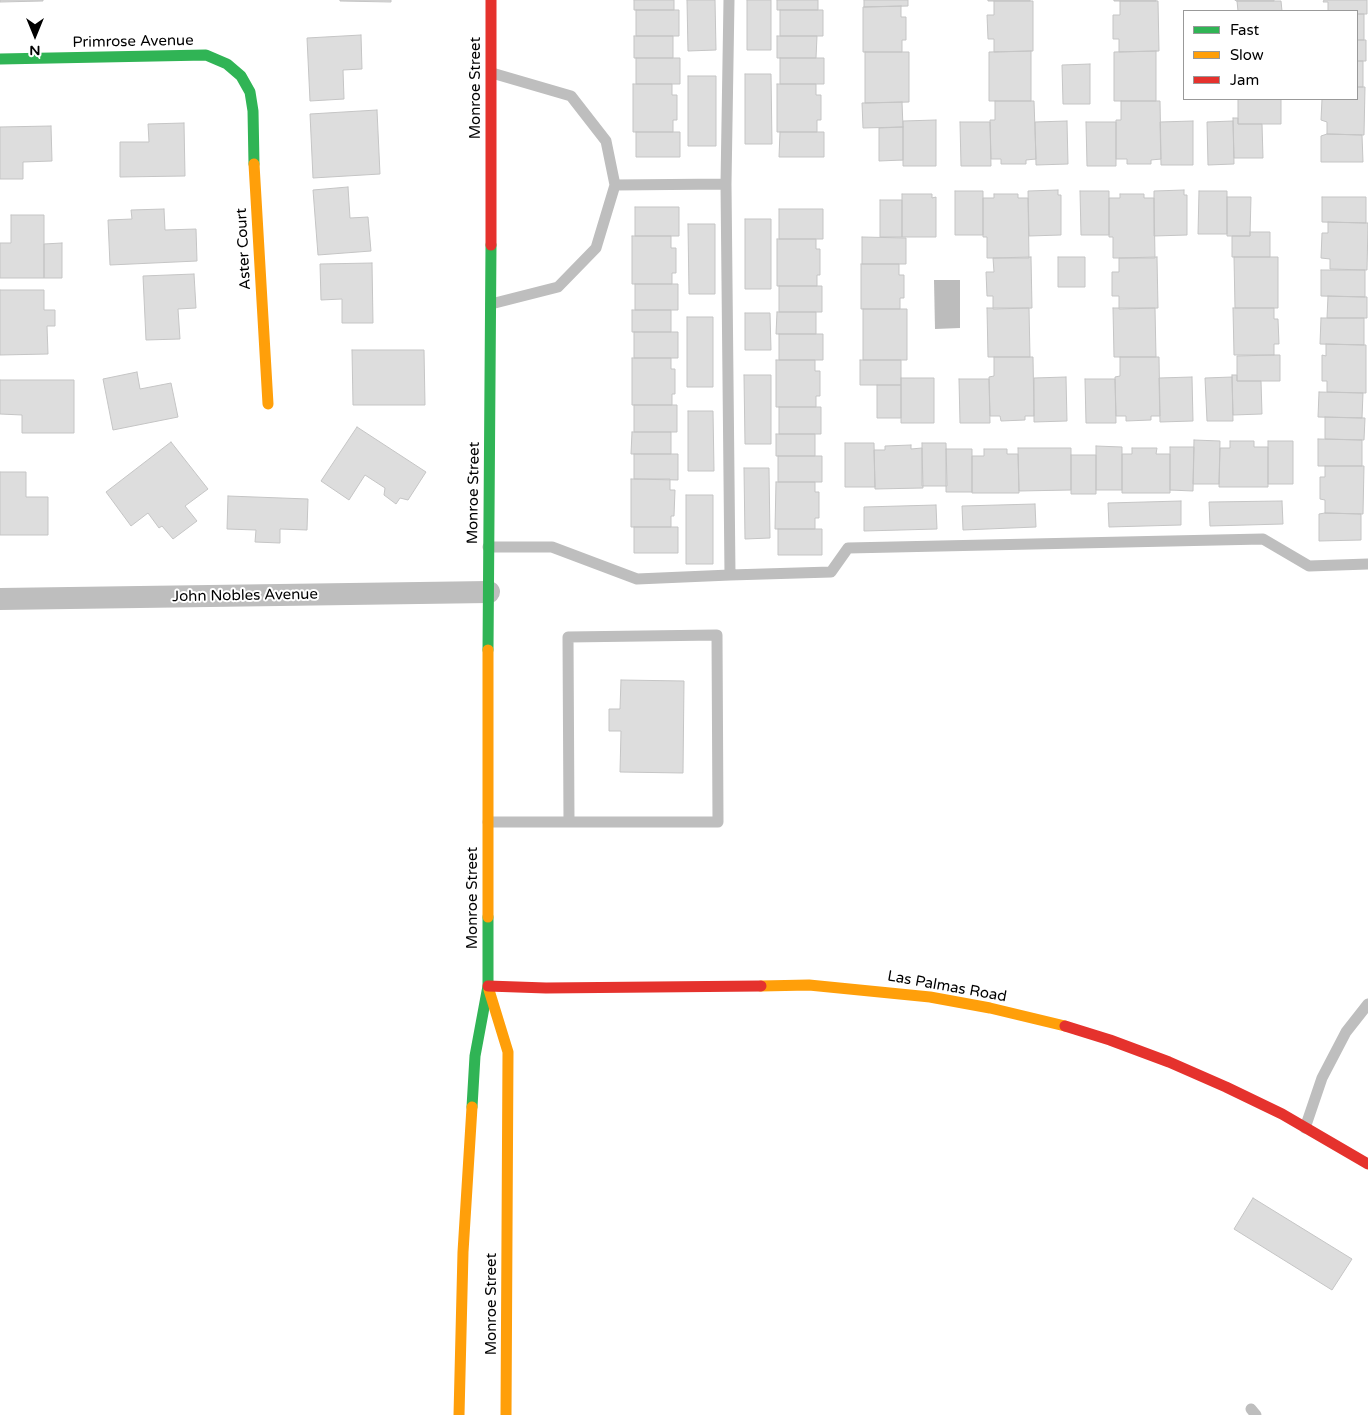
<!DOCTYPE html>
<html>
<head>
<meta charset="utf-8">
<style>
	body { margin:0 }
	#map { position:relative; width:1368px; height:1415px; overflow:hidden; background:#fff; font-family:"Varela Round",sans-serif }
	canvas { display:block }
	.legend { position:absolute; left:1183px; top:10px; width:175px; height:90px; box-sizing:border-box; background:#fff; border:1px solid #999; margin:0; padding:6px 9px; list-style:none; font-size:15px; color:#000 }
	.legend li { display:flex; align-items:center; gap:10px; height:25px }
	.legend b { width:25px; border:1px solid #999 }
	.north { position:absolute; left:10px; top:10px; width:50px; height:50px; -webkit-text-stroke:4px #fff; paint-order:stroke; rotate:180deg; font-size:14px; font-weight:700; line-height:20px; text-align:center; color:#000 }
	.north::after { content:''; display:block; margin:auto; width:18px; height:22px; background:#000; clip-path:polygon(50% 0,100% 100%,50% 72%,0 100%) }
</style>
</head>
<body>
<div id="map">
<canvas width="1368" height="1415"></canvas>
<ul class="legend">
<li><b style="height:6px;background:#30b455"></b>Fast</li>
<li><b style="height:6px;background:#ff9f0a"></b>Slow</li>
<li><b style="height:6px;background:#e5322d"></b>Jam</li>
</ul>
<div class="north">N</div>
</div>
<script>
const ctx = document.querySelector('canvas').getContext('2d');
ctx.lineJoin = 'round';
function fill(path, color) {
  ctx.fillStyle = color;
  ctx.fill(path, 'evenodd');
}
function shape(rows) {
  const path = new Path2D();
  for (const r of rows) {
    path.moveTo(r[0], r[1]);
    for (let i = 2; i < r.length; i += 2) path.lineTo(r[i], r[i + 1]);
  }
  return path;
}
function strokePath(path, color, width, dash) {
  ctx.strokeStyle = color;
  ctx.lineWidth = width;
  ctx.lineCap = dash ? 'butt' : 'round';
  ctx.setLineDash(dash || []);
  ctx.stroke(path);
}
function drawText(font, color, halo, rows, align = 'center') {
  ctx.font = font + ' "Varela Round",sans-serif';
  ctx.lineWidth = 4;
  ctx.setLineDash([]);
  ctx.textBaseline = 'middle';
  ctx.strokeStyle = halo;
  ctx.fillStyle = color;
  for (const [text, x, y, turn = 0] of rows) {
    ctx.save();
    ctx.translate(x, y);
    ctx.rotate((+turn || 0) * Math.PI / 180);
    ctx.textAlign = isNaN(turn) ? turn : align;
    if (halo) ctx.strokeText(text, 0, 0);
    ctx.fillText(text, 0, 0);
    ctx.restore();
  }
}
fill(shape([
	[934,280,960,280,960,328,935,329]
]), '#bcbcbc');
const building = shape([
	[0,0,43,0,43,1,0,2,0,0],
	[340,0,391,0,391,2,340,1,340,0],
	[634,0,674,0,674,10,634,10,634,0],
	[687,0,715,0,716,50,688,51,687,0],
	[747,0,771,0,771,50,747,50,747,0],
	[777,0,818,0,818,10,777,10,777,0],
	[864,0,908,0,908,6,864,7,864,0],
	[988,0,1030,0,1030,1,988,1,988,0],
	[1114,0,1156,0,1156,1,1114,1,1114,0],
	[1235,0,1274,0,1274,1,1236,1,1235,0],
	[1324,0,1367,0,1367,14,1357,14,1357,11,1328,11,1328,2,1323,2,1324,0],
	[994,1,1033,1,1033,51,994,52,994,39,988,39,987,15,994,15,994,1],
	[1120,1,1158,1,1159,51,1119,52,1119,39,1113,39,1113,15,1120,15,1120,1],
	[1237,1,1281,1,1282,11,1238,11,1237,1],
	[901,6,901,17,906,17,906,40,902,40,902,52,863,52,863,7,901,6],
	[636,10,679,10,679,36,636,36,636,10],
	[780,10,823,10,823,36,780,36,780,10],
	[1357,14,1364,14,1364,40,1357,40,1357,14],
	[361,35,362,69,343,70,344,99,310,101,307,38,361,35],
	[634,36,673,36,673,58,634,58,634,36],
	[777,36,817,36,816,58,777,58,777,36],
	[1357,40,1366,40,1366,61,1357,61,1357,40],
	[1031,51,1031,101,989,101,989,52,1031,51],
	[1156,51,1156,101,1114,101,1114,52,1156,51],
	[865,52,909,52,909,102,865,103,865,52],
	[636,58,680,58,680,84,636,84,636,58],
	[780,58,824,58,824,84,780,84,780,58],
	[1357,61,1363,61,1363,87,1357,87,1357,61],
	[1090,64,1090,104,1063,104,1062,65,1090,64],
	[745,74,771,74,772,144,745,144,745,74],
	[688,76,716,76,716,146,688,146,688,76],
	[633,84,672,84,672,95,677,95,677,120,673,120,673,132,633,132,633,84],
	[777,84,816,84,816,95,821,95,821,120,817,120,817,132,777,132,777,84],
	[1357,87,1365,87,1364,135,1327,134,1327,122,1321,120,1322,99,1357,99,1357,87],
	[1238,99,1281,99,1281,124,1238,124,1238,99],
	[995,101,1034,101,1036,159,1026,160,1026,164,1001,164,1001,159,991,159,990,120,995,120,995,101],
	[1121,101,1160,101,1161,159,1151,160,1151,164,1127,164,1127,159,1116,159,1116,120,1121,120,1121,101],
	[902,102,903,127,863,128,862,103,902,102],
	[377,110,380,174,313,178,310,114,377,110],
	[1233,118,1238,118,1238,124,1262,124,1263,158,1234,158,1233,118],
	[936,120,936,166,903,166,903,121,936,120],
	[1067,121,1068,164,1036,165,1035,122,1067,121],
	[1193,121,1193,165,1161,165,1160,122,1193,121],
	[1233,121,1234,164,1208,165,1207,122,1233,121],
	[960,122,990,122,991,166,961,166,960,122],
	[1086,122,1116,122,1116,166,1087,166,1086,122],
	[184,123,185,176,120,177,120,142,149,142,148,124,184,123],
	[51,126,52,161,23,162,23,179,0,179,0,127,51,126],
	[903,127,903,160,879,161,879,128,903,127],
	[636,132,680,132,680,157,636,157,636,132],
	[780,132,824,132,824,157,779,157,780,132],
	[1327,134,1362,135,1363,162,1321,162,1321,136,1327,134],
	[348,187,350,218,368,217,371,251,318,255,313,190,348,187],
	[1058,190,1058,195,1061,195,1061,235,1029,236,1028,191,1058,190],
	[1184,190,1184,195,1187,195,1187,235,1154,236,1154,191,1184,190],
	[955,191,983,191,983,235,955,235,955,191],
	[1080,191,1109,191,1109,235,1081,235,1080,191],
	[1199,191,1227,191,1227,234,1198,234,1199,191],
	[902,194,932,194,932,198,936,197,936,237,902,237,902,194],
	[994,194,1018,194,1018,198,1028,198,1029,258,987,258,987,237,983,237,983,198,994,198,994,194],
	[1120,194,1144,194,1144,198,1154,198,1155,258,1113,258,1113,237,1109,237,1109,198,1120,198,1120,194],
	[1227,197,1251,197,1250,236,1227,236,1227,197],
	[1322,197,1366,197,1366,223,1322,222,1322,197],
	[880,200,902,200,902,237,880,237,880,200],
	[635,207,679,207,679,236,635,236,635,207],
	[164,209,165,230,196,229,197,261,110,265,108,220,132,219,131,210,164,209],
	[779,209,823,209,823,239,779,239,779,209],
	[11,215,44,215,44,278,0,278,0,243,11,243,11,215],
	[745,219,771,219,771,289,745,289,745,219],
	[1328,222,1368,223,1367,270,1330,269,1330,259,1321,258,1322,233,1328,233,1328,222],
	[688,224,715,224,715,294,689,294,688,224],
	[1250,232,1270,232,1270,257,1232,257,1232,236,1250,236,1250,232],
	[632,236,671,236,671,248,676,248,676,273,672,273,672,284,632,284,632,236],
	[862,237,906,238,906,264,862,264,862,237],
	[777,239,816,239,816,249,820,249,820,275,817,275,817,286,777,286,777,239],
	[62,243,62,278,44,278,44,244,62,243],
	[1031,257,1032,308,993,309,993,296,987,296,986,272,994,272,993,258,1031,257],
	[1058,257,1085,257,1085,287,1058,287,1058,257],
	[1157,257,1158,308,1119,309,1119,296,1112,296,1112,272,1119,272,1119,258,1157,257],
	[1234,257,1278,257,1278,308,1235,308,1234,257],
	[372,263,373,323,342,323,342,299,321,300,320,264,372,263],
	[861,264,899,264,899,275,904,275,904,298,900,298,900,309,861,309,861,264],
	[1321,270,1365,270,1365,297,1321,296,1321,270],
	[194,274,196,308,178,309,180,339,146,340,143,276,194,274],
	[635,284,678,284,678,310,635,310,635,284],
	[779,286,822,286,822,312,779,312,779,286],
	[0,290,44,290,44,310,55,310,55,326,47,326,48,354,0,355,0,290],
	[1328,296,1367,297,1367,318,1327,318,1328,296],
	[987,308,1029,308,1030,357,988,357,987,308],
	[1113,308,1155,308,1156,357,1114,357,1113,308],
	[1233,308,1274,308,1274,319,1278,319,1279,344,1274,344,1274,355,1234,355,1233,308],
	[863,309,907,309,907,360,863,360,863,309],
	[632,310,671,310,671,332,632,332,632,310],
	[777,312,816,312,816,334,776,334,777,312],
	[745,313,770,313,771,350,745,350,745,313],
	[687,317,713,317,713,387,687,387,687,317],
	[1321,318,1364,318,1364,345,1320,344,1321,318],
	[634,332,678,332,678,358,634,358,634,332],
	[779,334,823,334,823,360,779,360,779,334],
	[1326,344,1366,345,1366,393,1327,392,1327,381,1322,381,1322,355,1326,356,1326,344],
	[352,350,424,350,425,405,353,405,352,350],
	[1274,355,1280,355,1280,381,1237,381,1237,356,1274,355],
	[994,357,1033,357,1034,416,1025,416,1025,420,1001,421,1000,416,990,416,989,377,994,376,994,357],
	[1120,357,1159,357,1160,416,1151,416,1151,420,1126,421,1126,416,1116,416,1115,377,1120,376,1120,357],
	[632,358,671,358,671,369,675,369,675,394,672,394,672,405,632,405,632,358],
	[776,360,815,360,815,371,820,371,820,396,816,396,816,407,776,407,776,360],
	[860,360,901,360,901,385,860,385,860,360],
	[137,372,140,389,171,383,178,417,113,430,103,379,137,372],
	[744,375,771,375,771,444,745,444,744,375],
	[1232,375,1237,375,1237,381,1261,381,1262,414,1233,415,1232,375],
	[1066,377,1067,421,1034,422,1034,378,1066,377],
	[1192,377,1193,421,1160,422,1159,378,1192,377],
	[1232,377,1233,421,1207,421,1205,378,1232,377],
	[901,378,934,378,934,423,901,423,901,378],
	[959,379,989,379,990,423,960,423,959,379],
	[1085,379,1115,379,1116,423,1086,423,1085,379],
	[0,380,74,380,74,433,22,433,22,415,0,414,0,380],
	[877,385,901,385,901,418,877,418,877,385],
	[1319,392,1363,393,1362,418,1318,417,1319,392],
	[634,405,677,405,677,432,634,432,634,405],
	[779,407,821,407,821,434,779,434,779,407],
	[688,411,713,411,714,471,688,471,688,411],
	[1325,417,1365,418,1364,440,1325,439,1325,417],
	[357,427,426,472,408,500,400,498,396,504,384,495,385,488,365,475,349,500,321,481,357,427],
	[632,432,671,432,671,454,631,454,632,432],
	[776,434,815,434,815,456,776,456,776,434],
	[1318,439,1362,440,1362,466,1318,466,1318,439],
	[1194,440,1220,441,1219,484,1193,484,1194,440],
	[1230,441,1254,441,1254,447,1268,447,1268,487,1219,487,1220,448,1230,448,1230,441],
	[1268,441,1293,441,1293,484,1268,484,1268,441],
	[171,442,208,489,185,506,197,521,173,539,162,526,159,528,148,513,131,526,106,492,171,442],
	[845,443,874,443,875,487,845,487,845,443],
	[922,443,946,443,947,486,922,486,922,443],
	[911,445,911,449,922,448,923,488,875,489,874,450,885,450,885,446,911,445],
	[1096,446,1122,447,1122,490,1096,490,1096,446],
	[1170,447,1194,447,1193,491,1170,490,1170,447],
	[1018,448,1071,448,1071,490,1019,491,1018,448],
	[1132,448,1157,448,1156,454,1170,454,1170,493,1122,493,1122,454,1132,454,1132,448],
	[946,449,972,449,972,492,946,492,946,449],
	[984,449,1007,449,1007,454,1018,454,1019,493,972,493,972,456,984,456,984,449],
	[634,454,678,454,678,480,634,479,634,454],
	[1071,455,1096,455,1096,494,1071,494,1071,455],
	[778,456,822,456,822,482,778,482,778,456],
	[1325,466,1364,466,1363,514,1325,513,1325,500,1320,499,1320,477,1325,477,1325,466],
	[744,468,769,468,770,538,745,539,744,468],
	[0,472,26,472,26,497,48,497,48,535,0,535,0,472],
	[631,479,670,479,670,490,675,490,674,516,671,516,671,527,631,527,631,479],
	[776,482,815,482,815,492,819,492,819,518,815,518,815,529,775,529,776,482],
	[686,495,713,495,713,564,686,564,686,495],
	[228,496,308,499,307,530,280,529,280,543,255,542,256,530,227,529,228,496],
	[1181,501,1181,525,1109,527,1108,503,1181,501],
	[1282,501,1283,524,1210,526,1209,502,1282,501],
	[1035,504,1036,527,963,530,962,506,1035,504],
	[936,505,937,529,864,531,864,507,936,505],
	[1325,513,1361,514,1361,540,1319,541,1319,514,1325,513],
	[634,527,678,527,678,553,634,553,634,527],
	[778,529,822,529,822,555,778,555,778,529],
	[621,680,684,681,683,773,620,772,621,731,609,731,609,709,620,709,621,680],
	[1253,1198,1352,1259,1332,1290,1234,1229,1253,1198]
]);
fill(building, '#ddd');
strokePath(building, '#c5c5c5', 1);
strokePath(shape([
	[726,184,729,0],
	[491,304,558,287,596,248,615,185,606,141,571,96,492,73],
	[488,547,552,547,637,579,730,575,726,184,615,185],
	[730,575,831,572,848,548,1263,539,1309,566,1368,564],
	[488,822,718,822,717,635,568,637,569,822],
	[1305,1128,1322,1078,1346,1032,1368,1004],
	[1251,1409,1256,1415]
]), '#bebebe', 11);
strokePath(shape([
	[0,599,489,592]
]), '#bebebe', 22);
strokePath(shape([
	[0,59,206,55,227,64,241,76,250,92,253,111,254,164],
	[488,650,491,245],
	[472,1107,475,1056,488,986,488,917]
]), '#30b455', 11);
strokePath(shape([
	[254,164,268,404],
	[488,650,488,917],
	[761,986,809,985,930,997,990,1008,1065,1026],
	[489,990,508,1052,506,1415],
	[459,1415,463,1252,472,1107]
]), '#ff9f0a', 11);
strokePath(shape([
	[491,0,491,245],
	[488,986,546,988,761,986],
	[1065,1026,1110,1040,1169,1062,1226,1087,1282,1114,1368,1164]
]), '#e5322d', 11);
drawText('15px', '#000', '#fff', [
	["Primrose Avenue",133,42,-1],
	["Monroe Street",476,88,-90],
	["Aster Court",244,249,-93],
	["Monroe Street",474,493,-89],
	["John Nobles Avenue",245,596,-1],
	["Monroe Street",473,898,-90],
	["Las Palmas Road",947,987,10],
	["Monroe Street",492,1304,-90]
]);
</script>
</body>
</html>
